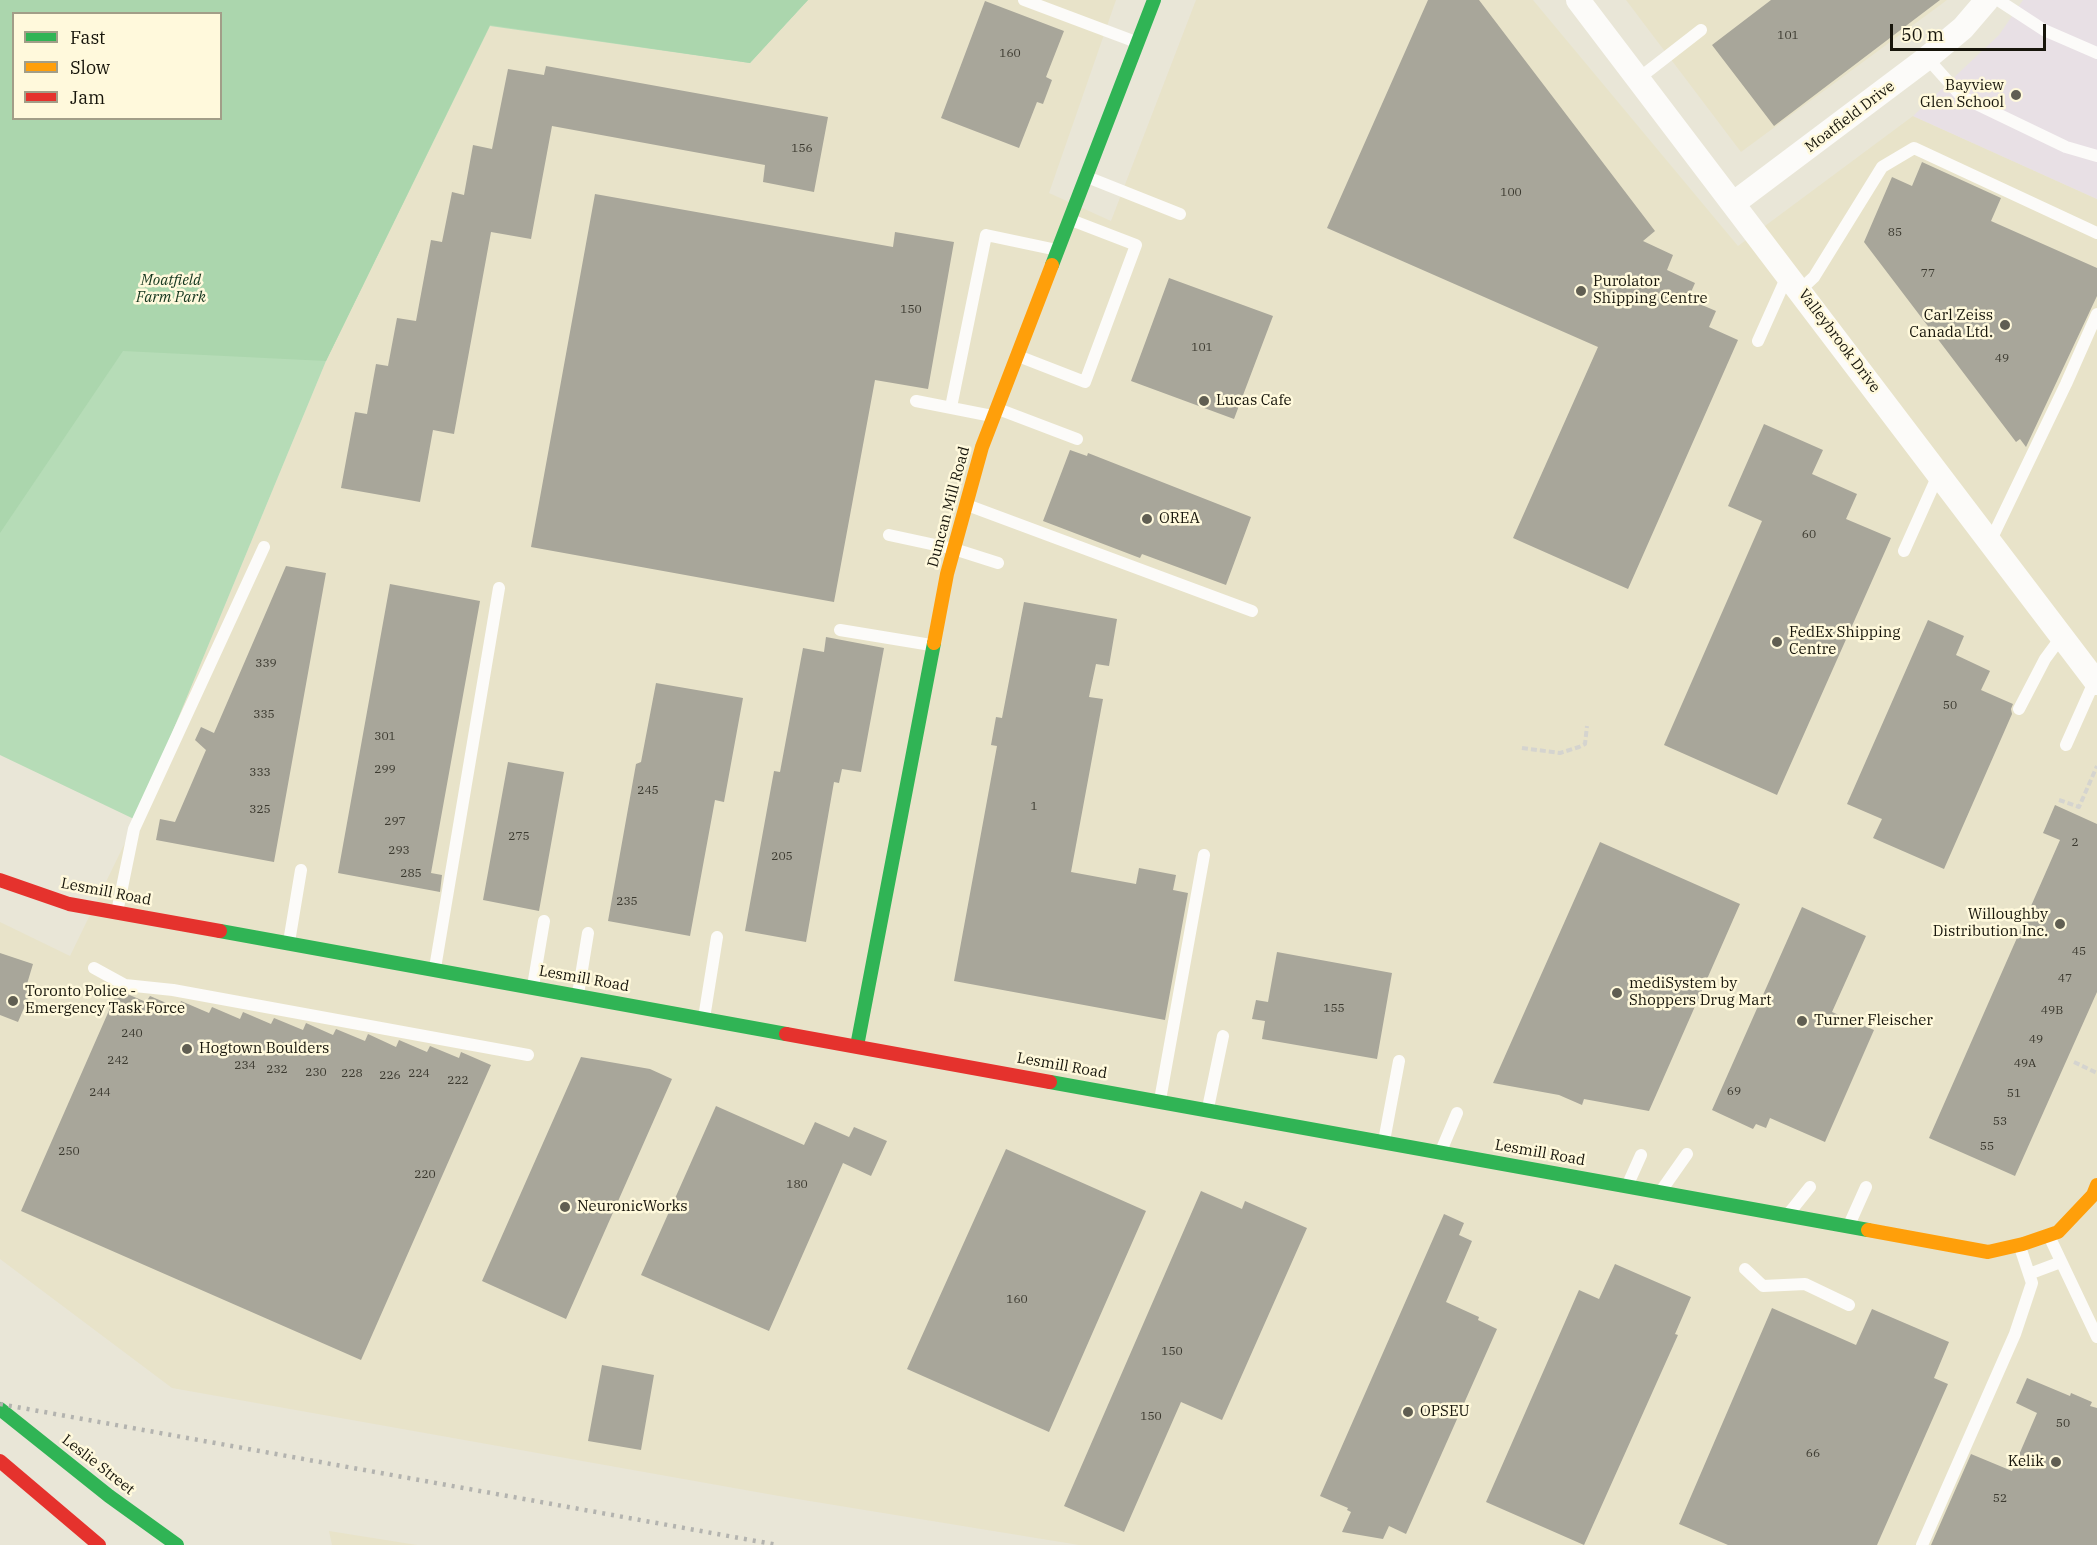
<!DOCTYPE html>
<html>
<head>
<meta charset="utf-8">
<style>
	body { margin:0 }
	#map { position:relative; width:2097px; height:1545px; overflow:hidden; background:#e9e6d7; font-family:"IBM Plex Serif",serif }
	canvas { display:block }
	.legend { position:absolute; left:12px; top:12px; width:210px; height:108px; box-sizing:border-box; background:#fff9dc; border:2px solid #a29e88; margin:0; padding:8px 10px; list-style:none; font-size:18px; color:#17150b }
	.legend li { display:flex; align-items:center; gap:12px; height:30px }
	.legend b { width:30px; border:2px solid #a29e88 }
	.scale { position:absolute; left:1890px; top:24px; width:156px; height:27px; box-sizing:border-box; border:3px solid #17150b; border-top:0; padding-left:8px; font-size:18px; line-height:21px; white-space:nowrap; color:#17150b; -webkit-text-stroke:4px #fff9dc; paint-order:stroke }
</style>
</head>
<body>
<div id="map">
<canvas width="2097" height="1545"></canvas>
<ul class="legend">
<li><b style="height:8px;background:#30b455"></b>Fast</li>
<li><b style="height:8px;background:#ff9f0a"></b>Slow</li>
<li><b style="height:8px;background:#e5322d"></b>Jam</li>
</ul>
<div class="scale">50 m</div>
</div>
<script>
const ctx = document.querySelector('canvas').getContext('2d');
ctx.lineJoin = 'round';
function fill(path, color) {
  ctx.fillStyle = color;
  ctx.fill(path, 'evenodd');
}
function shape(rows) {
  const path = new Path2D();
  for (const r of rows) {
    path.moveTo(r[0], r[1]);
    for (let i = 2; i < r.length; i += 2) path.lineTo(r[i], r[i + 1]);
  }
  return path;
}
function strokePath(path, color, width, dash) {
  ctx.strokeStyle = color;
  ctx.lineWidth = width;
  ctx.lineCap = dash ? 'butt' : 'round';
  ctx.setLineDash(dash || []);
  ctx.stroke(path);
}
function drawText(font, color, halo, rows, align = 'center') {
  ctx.font = font + ' "IBM Plex Serif",serif';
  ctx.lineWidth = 5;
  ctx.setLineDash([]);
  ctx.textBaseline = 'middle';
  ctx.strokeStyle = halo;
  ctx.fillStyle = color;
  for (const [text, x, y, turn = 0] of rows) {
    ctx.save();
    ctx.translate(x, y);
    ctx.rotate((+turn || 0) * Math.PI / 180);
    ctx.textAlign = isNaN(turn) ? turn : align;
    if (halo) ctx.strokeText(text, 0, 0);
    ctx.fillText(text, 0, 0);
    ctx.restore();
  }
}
fill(shape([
	[808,0,1116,0,1049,193,1111,221,1196,0,1533,0,1738,246,1913,116,2097,199,2097,1545,1079,1545,779,1496,172,1388,0,1259,0,922,70,956,136,820,326,361,490,25,750,63],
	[1626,0,1947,0,1741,152],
	[329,1531,417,1545,332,1545]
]), '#e8e3c9');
fill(shape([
	[2023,0,2097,0,2097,199,1913,116,1999,35]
]), '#e8e0e5');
fill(shape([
	[0,0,808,0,750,63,490,26,326,361,136,820,0,755],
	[14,14,220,14,220,118,14,118]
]), '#b6dcb7');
fill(shape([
	[0,0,808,0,750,63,490,25,326,361,123,351,0,533],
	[14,14,220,14,220,118,14,118]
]), '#abd6ad');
fill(shape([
	[1428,0,1479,0,1655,231,1643,241,1673,255,1667,270,1695,283,1688,299,1716,311,1709,327,1738,340,1628,589,1513,538,1598,347,1327,228],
	[1771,0,1940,0,1774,126,1712,45],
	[985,1,1064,31,1046,77,1052,80,1043,104,1037,102,1019,148,941,118],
	[546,66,828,117,814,192,763,182,765,165,552,126,531,239,491,232,454,434,433,430,420,502,341,488,355,412,367,414,376,364,388,366,397,318,416,321,431,240,442,242,452,192,464,195,473,145,492,149,508,69,544,75],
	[1922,162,2001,198,1991,221,2097,268,2097,296,2026,447,2020,439,2016,442,1864,242,1892,177,1912,186],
	[595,194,893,247,895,232,954,242,928,389,875,380,834,602,531,547],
	[1169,278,1273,316,1234,419,1131,381],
	[1764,424,1823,450,1812,474,1857,494,1846,519,1891,538,1777,795,1664,745,1762,521,1728,506],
	[1070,450,1087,456,1088,453,1251,517,1226,585,1142,554,1140,558,1043,521],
	[286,566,326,573,274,862,156,840,160,819,175,822,206,750,195,740,201,727,214,733],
	[390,584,480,601,431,873,442,875,440,892,338,873],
	[1024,602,1117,619,1109,666,1096,664,1089,697,1103,699,1071,872,1136,884,1139,868,1176,875,1173,890,1188,893,1165,1020,954,981,997,746,991,745,996,717,1002,718],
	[1928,620,1964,636,1956,655,1990,671,1981,690,2013,704,2011,709,2012,714,1944,869,1873,838,1882,819,1847,804],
	[826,637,884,648,861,772,842,769,839,783,834,782,806,942,745,931,774,771,780,772,803,648,824,652],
	[656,683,743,698,724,802,715,800,690,936,608,921,636,764,641,762],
	[508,762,564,772,539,911,483,900],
	[2055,805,2097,824,2097,992,2015,1176,1929,1138,2060,840,2043,833],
	[1600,842,1740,904,1649,1111,1584,1099,1582,1105,1559,1095,1493,1083],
	[1802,907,1866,936,1832,1012,1874,1030,1825,1142,1770,1118,1766,1128,1756,1124,1753,1129,1712,1110],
	[1277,952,1392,973,1377,1059,1262,1039,1265,1021,1252,1019,1256,1000,1268,1002],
	[0,953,33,964,27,984,33,987,18,1022,0,1015],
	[118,990,146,1002,150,996,178,1008,181,1001,209,1013,212,1007,240,1019,243,1012,271,1024,274,1018,303,1030,306,1023,333,1035,336,1029,365,1041,368,1034,396,1047,399,1040,427,1052,430,1046,459,1058,461,1052,491,1065,361,1360,21,1211],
	[581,1057,650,1069,672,1079,566,1319,482,1281],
	[716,1106,804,1145,815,1122,849,1137,854,1127,887,1141,871,1176,843,1163,769,1331,641,1275],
	[1006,1149,1146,1211,1049,1432,907,1369],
	[1201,1191,1242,1209,1245,1201,1307,1228,1222,1420,1181,1402,1124,1532,1064,1506],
	[1444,1214,1464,1223,1459,1235,1472,1241,1446,1302,1479,1317,1478,1320,1497,1329,1406,1534,1389,1526,1383,1539,1342,1532,1351,1512,1347,1510,1348,1508,1320,1496],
	[1615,1264,1691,1297,1675,1334,1678,1335,1584,1545,1486,1502,1579,1290,1599,1299],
	[1772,1308,1856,1345,1872,1309,1949,1342,1934,1378,1948,1384,1877,1545,1728,1545,1679,1524],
	[602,1365,654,1375,641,1450,588,1441],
	[2027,1378,2070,1396,2071,1393,2092,1402,2090,1406,2097,1408,2097,1545,1931,1545,1971,1454,2012,1471,2037,1413,2016,1403]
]), '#a8a69a');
strokePath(shape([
	[1522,748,1560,753,1579,747,1585,744,1587,726],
	[2059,800,2079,807,2097,766],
	[2074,1062,2097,1073]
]), '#d5d4cf', 4, [6, 3]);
strokePath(shape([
	[1024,0,1136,42],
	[1998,0,2044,30,2097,53],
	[1927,58,1962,97,2066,147,2097,156],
	[1638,79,1701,30],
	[1087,177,1180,214],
	[1800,290,1814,277,1882,167,1914,148,2097,233],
	[1758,341,1788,274],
	[1018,356,1085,382,1136,245,1071,220],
	[916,401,992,416],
	[951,407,986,235,1057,250],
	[998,409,1077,439],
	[967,505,1252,611],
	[889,535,954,549,998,563],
	[1990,542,2066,384,2097,314],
	[1904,551,1939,473],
	[840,630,931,645],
	[2019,709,2045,659,2062,636],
	[2066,745,2095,680],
	[117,912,134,829,264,547],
	[289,942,301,870],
	[94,968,125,985,173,990,528,1055],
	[435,968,499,588],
	[533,986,544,921],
	[578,994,588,933],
	[704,1018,717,937],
	[1160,1100,1204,855],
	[1208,1108,1223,1036],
	[1384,1141,1399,1061],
	[1441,1151,1457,1113],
	[1628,1184,1641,1155],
	[1661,1191,1687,1154],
	[1790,1212,1810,1187],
	[1849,1225,1866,1187],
	[2050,1238,2097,1337],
	[1745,1269,1763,1286,1805,1284,1849,1305],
	[2029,1274,2061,1262],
	[1922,1545,2015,1334,2032,1283,2020,1247]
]), '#fcfbf9', 12);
strokePath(shape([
	[1578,0,2097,683],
	[1734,203,1927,58,1963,28,1987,0]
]), '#fcfbf9', 24);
strokePath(shape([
	[1052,265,1154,0],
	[220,931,786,1034],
	[857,1046,934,643],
	[1050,1082,1868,1230],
	[0,1409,109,1496,177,1545]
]), '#30b455', 14);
strokePath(shape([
	[934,643,947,574,982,447,1052,265],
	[1868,1230,1988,1252,2023,1244,2058,1232,2093,1195,2097,1185]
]), '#ff9f0a', 14);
strokePath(shape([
	[0,880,69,904,220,931],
	[786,1034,1050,1082],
	[0,1461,99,1545]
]), '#e5322d', 14);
strokePath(shape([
	[0,1404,778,1545]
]), '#b3b3af', 4.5, [3, 6]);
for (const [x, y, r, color] of [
	[2016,95,6,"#605e52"],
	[1581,291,6,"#605e52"],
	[2005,325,6,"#605e52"],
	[1204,401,6,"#605e52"],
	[1147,519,6,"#605e52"],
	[1777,642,6,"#605e52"],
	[2060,924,6,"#605e52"],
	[1617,993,6,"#605e52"],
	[13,1001,6,"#605e52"],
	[1802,1021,6,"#605e52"],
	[187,1049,6,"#605e52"],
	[565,1207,6,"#605e52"],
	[1408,1412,6,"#605e52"],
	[2056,1462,6,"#605e52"]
]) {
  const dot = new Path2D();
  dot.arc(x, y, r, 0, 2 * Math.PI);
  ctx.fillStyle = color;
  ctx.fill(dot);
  strokePath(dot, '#fff9dc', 2);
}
drawText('12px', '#3b392f', null, [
	["101",1788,36],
	["160",1010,54],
	["156",802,149],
	["100",1511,193],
	["85",1895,233],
	["77",1928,274],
	["150",911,310],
	["101",1202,348],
	["49",2002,359],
	["60",1809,535],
	["339",266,664],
	["50",1950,706],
	["335",264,715],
	["301",385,737],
	["299",385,770],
	["333",260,773],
	["245",648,791],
	["1",1034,807],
	["325",260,810],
	["297",395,822],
	["275",519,837],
	["2",2075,843],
	["293",399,851],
	["205",782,857],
	["285",411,874],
	["235",627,902],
	["45",2079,952],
	["47",2065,979],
	["155",1334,1009],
	["49B",2052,1011],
	["240",132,1034],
	["49",2036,1040],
	["242",118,1061],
	["49A",2025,1064],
	["234",245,1066],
	["232",277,1070],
	["230",316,1073],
	["228",352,1074],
	["224",419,1074],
	["226",390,1076],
	["222",458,1081],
	["69",1734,1092],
	["244",100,1093],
	["51",2014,1094],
	["53",2000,1122],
	["55",1987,1147],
	["250",69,1152],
	["220",425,1175],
	["180",797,1185],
	["160",1017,1300],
	["150",1172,1352],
	["150",1151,1417],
	["50",2063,1424],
	["66",1813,1454],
	["52",2000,1499]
]);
drawText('15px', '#17150b', '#fff9dc', [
	["Bayview",2004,86,"right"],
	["Glen School",2004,103,"right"],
	["Purolator",1593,282],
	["Shipping Centre",1593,299],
	["Carl Zeiss",1993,316,"right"],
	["Canada Ltd.",1993,333,"right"],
	["Lucas Cafe",1216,401],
	["OREA",1159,519],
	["FedEx Shipping",1789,633],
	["Centre",1789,650],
	["Willoughby",2048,915,"right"],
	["Distribution Inc.",2048,932,"right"],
	["mediSystem by",1629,984],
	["Shoppers Drug Mart",1629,1001],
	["Toronto Police -",25,992],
	["Emergency Task Force",25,1009],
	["Turner Fleischer",1814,1021],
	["Hogtown Boulders",199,1049],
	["NeuronicWorks",577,1207],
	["OPSEU",1420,1412],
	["Kelik",2044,1462,"right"]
], 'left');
drawText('15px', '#17150b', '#fff9dc', [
	["Moatfield Drive",1850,117,-37],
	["Valleybrook Drive",1839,341,53],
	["Duncan Mill Road",949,507,-75],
	["Lesmill Road",106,892,11],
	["Lesmill Road",584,979,10],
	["Lesmill Road",1062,1066,10],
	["Lesmill Road",1540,1153,10],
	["Leslie Street",98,1465,38]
]);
drawText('italic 15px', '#14361e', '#fff9dc', [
	["Moatfield",171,281],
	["Farm Park",171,298]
]);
</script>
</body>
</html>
